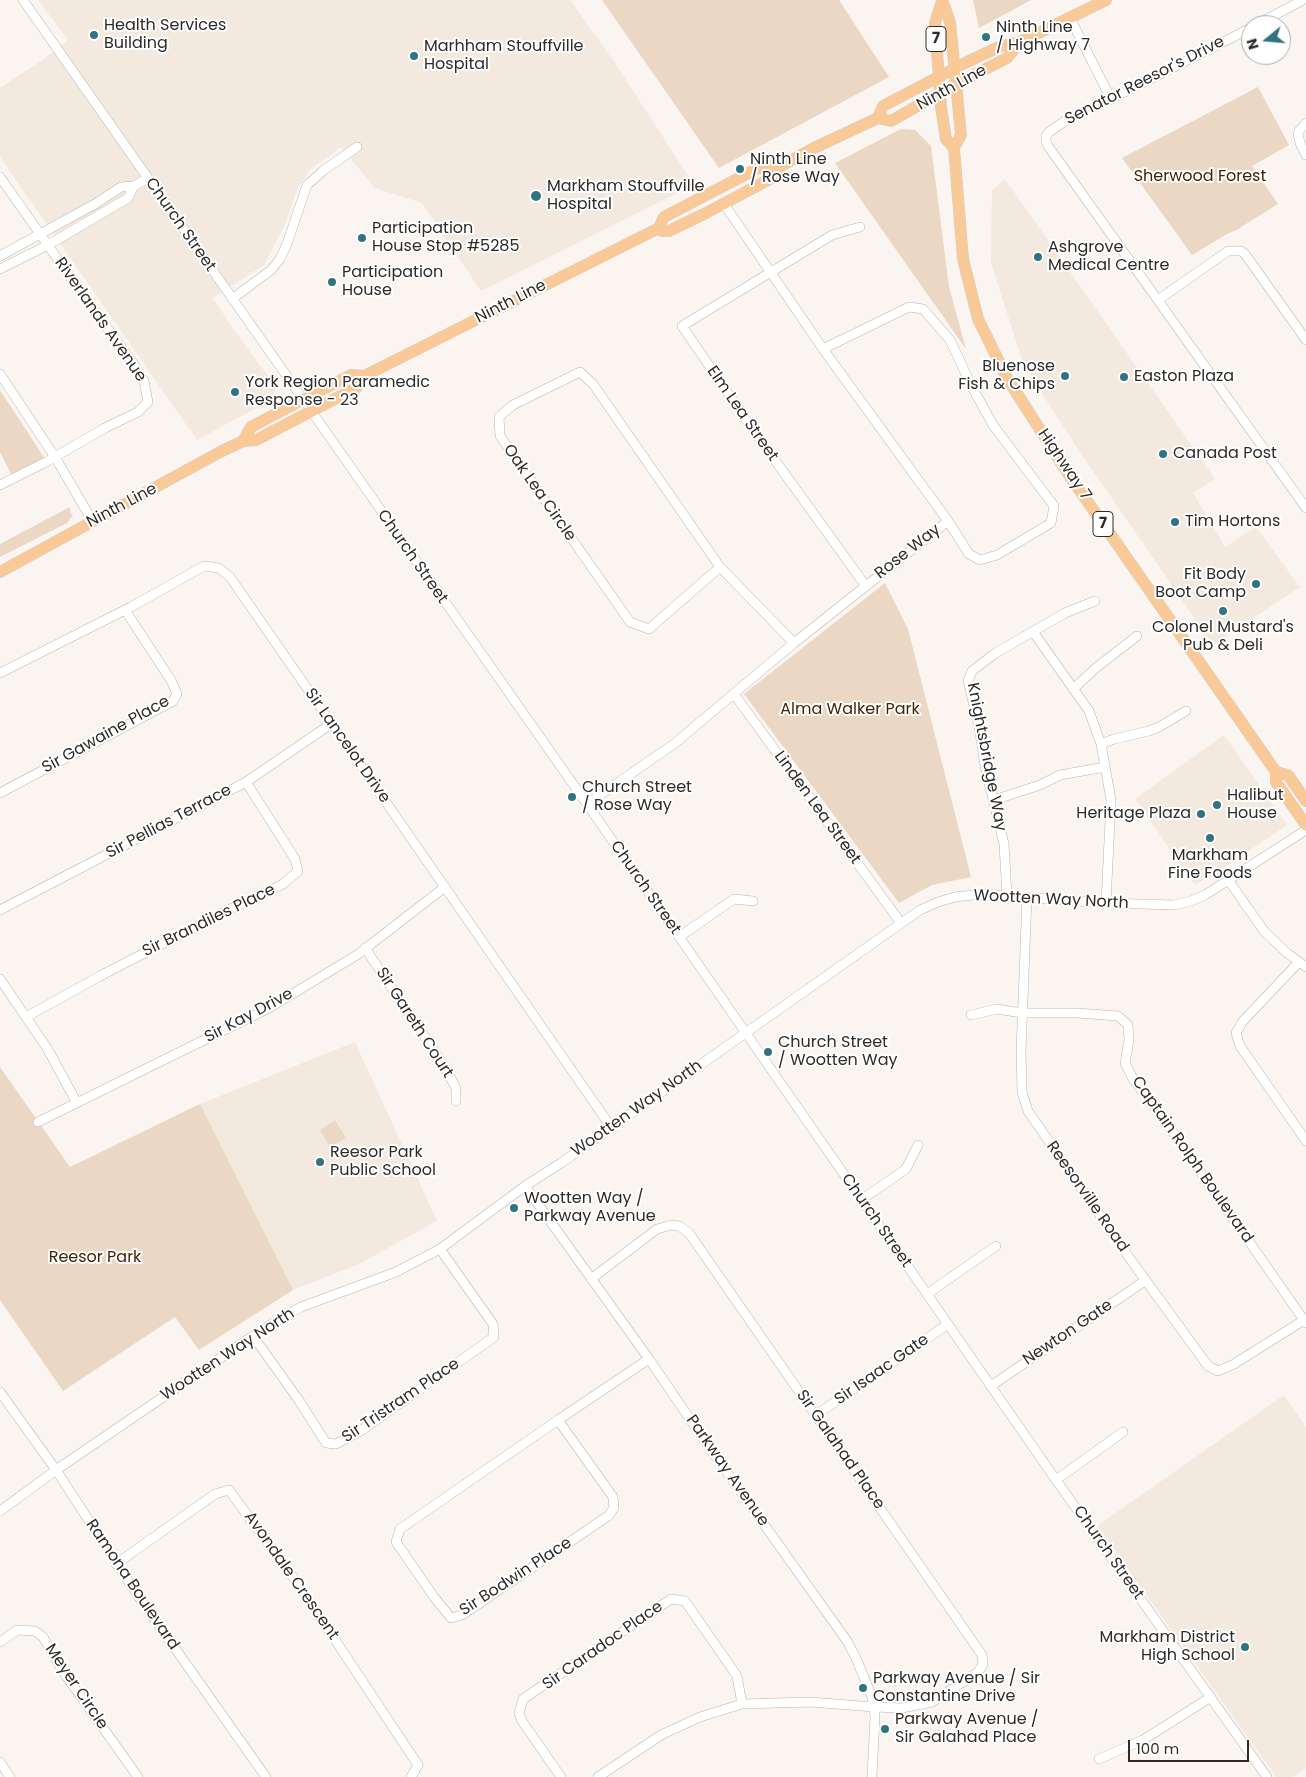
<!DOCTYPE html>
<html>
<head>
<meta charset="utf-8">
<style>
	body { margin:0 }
	#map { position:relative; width:1306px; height:1777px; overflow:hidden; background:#faf5f0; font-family:Poppins,sans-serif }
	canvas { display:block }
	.north { position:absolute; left:1241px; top:15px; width:50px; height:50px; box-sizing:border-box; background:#fff; border:1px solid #ababaa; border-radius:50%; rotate:253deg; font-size:14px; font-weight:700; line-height:20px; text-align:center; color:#2e2c2a }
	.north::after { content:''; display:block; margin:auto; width:18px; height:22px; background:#307484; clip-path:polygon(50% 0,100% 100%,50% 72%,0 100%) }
	.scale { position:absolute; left:1128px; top:1740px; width:121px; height:22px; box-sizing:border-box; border:2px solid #2e2c2a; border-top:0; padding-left:6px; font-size:15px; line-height:18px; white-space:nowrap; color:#2e2c2a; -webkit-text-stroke:4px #fff; paint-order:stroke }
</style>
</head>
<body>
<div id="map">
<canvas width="1306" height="1777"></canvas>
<div class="north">N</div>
<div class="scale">100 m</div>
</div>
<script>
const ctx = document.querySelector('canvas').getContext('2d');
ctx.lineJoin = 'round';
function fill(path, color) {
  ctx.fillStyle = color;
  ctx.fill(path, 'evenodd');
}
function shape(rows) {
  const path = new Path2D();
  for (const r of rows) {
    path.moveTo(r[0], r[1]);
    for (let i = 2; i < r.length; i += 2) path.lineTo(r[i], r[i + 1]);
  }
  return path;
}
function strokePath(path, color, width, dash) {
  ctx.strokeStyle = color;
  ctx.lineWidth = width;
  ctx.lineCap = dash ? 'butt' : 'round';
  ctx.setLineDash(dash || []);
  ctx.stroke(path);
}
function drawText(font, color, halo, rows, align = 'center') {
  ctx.font = font + ' Poppins,sans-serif';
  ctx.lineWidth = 4;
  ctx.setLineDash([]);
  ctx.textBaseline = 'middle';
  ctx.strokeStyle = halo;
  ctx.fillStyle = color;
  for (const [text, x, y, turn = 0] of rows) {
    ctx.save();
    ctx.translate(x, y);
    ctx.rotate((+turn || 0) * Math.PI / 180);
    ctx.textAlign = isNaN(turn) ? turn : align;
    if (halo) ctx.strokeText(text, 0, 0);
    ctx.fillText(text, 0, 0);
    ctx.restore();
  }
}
fill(shape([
	[38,0,570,0,615,63,694,185,481,291,422,203,375,188,341,147,311,169,298,187,285,224,264,265,213,298,236,333,274,384,275,398,197,440,0,157,0,88,44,59,68,40],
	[1005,179,1215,479,1193,493,1225,547,1256,527,1300,587,1213,645,1082,455,1024,366,991,263,992,190],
	[1224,735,1287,825,1213,875,1195,885,1135,799],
	[355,1042,437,1221,357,1265,293,1290,200,1104],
	[1284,1395,1306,1427,1306,1768,1293,1777,1276,1777,1097,1526]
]), '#f4e9de');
fill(shape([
	[602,0,839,0,889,77,719,168],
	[973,0,1031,0,979,28],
	[1258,87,1289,145,1252,166,1278,204,1238,229,1227,234,1192,255,1122,158],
	[901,129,915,130,931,146,949,287,966,349,835,163],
	[0,390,45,459,12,476,0,452],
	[70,507,70,513,73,515,67,523,0,557,0,544],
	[885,583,908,629,971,877,932,885,899,903,744,694],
	[0,1067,70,1167,200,1104,293,1290,199,1350,175,1317,63,1391,0,1300],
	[335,1120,346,1138,330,1147,320,1130]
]), '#ead7c4');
const minor = shape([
	[23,0,587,804,1056,1480,1267,1777],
	[1070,18,1111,99],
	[1256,25,1303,0],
	[1251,28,1111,99,1068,119,1049,132,1046,136,1046,141,1048,146,1306,508],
	[1306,123,1299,131,1298,134,1300,143,1306,155],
	[0,177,78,288,133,363,144,381,148,402,138,412,105,428,46,462,0,485],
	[724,204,823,349,948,521,969,554,980,560,997,555,1051,523,1054,506,993,425,972,387,950,340,923,309,909,307,823,349],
	[860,227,832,235,682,326,756,434,865,585],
	[0,256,95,204,121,187,134,186,148,178],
	[0,269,48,245,128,198,134,186],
	[232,299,271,270,280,259,287,244,307,185,324,170,357,147],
	[1158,300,1228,251,1241,251,1245,254,1306,340],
	[0,374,55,457,93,522],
	[720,567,593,384,580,372,513,405,499,417,500,436,630,622,649,629,720,567,794,643],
	[1034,633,1089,711,1101,744,1111,800,1106,903],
	[0,673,131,607,204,566,219,568,230,577,611,1127],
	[1073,689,1097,667,1137,636],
	[734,694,901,923],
	[1101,744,1114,739,1149,731,1159,727,1186,711],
	[0,793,173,701,177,694,172,682,125,610],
	[994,800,1040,785,1060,775,1105,767],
	[587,804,674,744,794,643,948,521],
	[1229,881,1264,931,1287,953,1306,967],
	[1007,896,1004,844,985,766,979,726,968,681,972,671,994,654,1065,613,1095,601],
	[1027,897,1021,1051,1022,1092,1028,1111,1133,1263,1208,1366,1218,1371,1234,1364,1304,1320],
	[0,910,246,782,331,724],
	[679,937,734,899,753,901],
	[365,948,443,1064,456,1088,456,1101],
	[1299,962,1243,1021,1236,1033,1240,1046,1306,1141],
	[0,979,47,1048,77,1103],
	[971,1015,997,1009,1022,1013,1077,1013,1118,1016,1128,1025,1129,1040,1125,1063,1133,1079,1155,1107,1306,1323],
	[26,1017,100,976,226,911,283,884,298,871,295,859,246,782],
	[38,1122,269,1008,357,955,445,887],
	[525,1186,649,1359,709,1447,847,1641,856,1658,872,1697,874,1707,875,1717,872,1777],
	[861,1200,906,1169,918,1145],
	[591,1279,657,1229,671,1225,679,1226,689,1233,982,1655,983,1665,977,1673,932,1702,902,1708,874,1707,810,1702,742,1704,700,1717,661,1735,598,1777],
	[927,1294,996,1246],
	[253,1336,300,1402,326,1443,336,1444,362,1430,494,1337,493,1324,440,1249],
	[991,1386,1146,1280],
	[0,1392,56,1470,138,1596,266,1777],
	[816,1415,948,1324],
	[558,1420,400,1529,396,1542,434,1597,451,1618,462,1615,608,1516,614,1508,613,1497,558,1420,649,1359],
	[1056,1480,1123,1432],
	[0,1511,56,1470,266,1327,301,1307,396,1272,440,1249,525,1186,561,1163,920,910,938,902,955,897,982,894,1106,903,1174,905,1191,901,1205,895,1306,830],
	[116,1564,215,1494,229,1490,298,1584,418,1765,411,1777],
	[0,1642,17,1630,35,1631,43,1637,62,1670,138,1777],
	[1099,1759,1143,1740,1211,1697],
	[0,1762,10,1777],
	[561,1777,522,1721,519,1713,523,1699,671,1599,685,1601,737,1676,742,1704]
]);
const major = shape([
	[942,0,950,22,961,135,954,148],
	[942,1,935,23,941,107,946,139,954,148,963,259,978,319,1007,378,1069,475,1276,772,1276,782,1306,825],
	[878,118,883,106,967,62,1001,46,1020,42,1106,0],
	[659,228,662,231,669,231,706,213,770,179,779,167,814,148,878,118,891,121,956,84,1007,58,1020,42],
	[243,441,251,427,302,400,351,375,364,376,659,228,664,217,764,165,779,167],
	[0,572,220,452,243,441,256,440,356,388,364,376],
	[1276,772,1288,775,1306,801]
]);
strokePath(minor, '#bab5b0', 10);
strokePath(major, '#d1d1d0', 12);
strokePath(minor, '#fff', 9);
strokePath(major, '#f9ca98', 11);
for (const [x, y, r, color] of [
	[94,35,5,"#307484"],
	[986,37,5,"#307484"],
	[414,56,5,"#307484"],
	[740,169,5,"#307484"],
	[536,196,6,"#307484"],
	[362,238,5,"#307484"],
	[1038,257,5,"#307484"],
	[332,282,5,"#307484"],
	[1065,376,5,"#307484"],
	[1124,377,5,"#307484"],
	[235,392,5,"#307484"],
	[1163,454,5,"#307484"],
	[1175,522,5,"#307484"],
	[1256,584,5,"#307484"],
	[1223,611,5,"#307484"],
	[572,797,5,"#307484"],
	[1217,805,5,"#307484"],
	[1201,814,5,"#307484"],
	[1210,838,5,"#307484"],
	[768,1052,5,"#307484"],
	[320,1162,5,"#307484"],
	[514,1208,5,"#307484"],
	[1245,1647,5,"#307484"],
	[863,1688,5,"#307484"],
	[885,1729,5,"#307484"]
]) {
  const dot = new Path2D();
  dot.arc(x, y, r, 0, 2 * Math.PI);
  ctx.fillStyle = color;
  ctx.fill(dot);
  strokePath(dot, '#fff', 2);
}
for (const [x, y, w] of [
	[936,39,20],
	[1103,524,20]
]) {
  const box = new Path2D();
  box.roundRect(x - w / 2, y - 12.5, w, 25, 4);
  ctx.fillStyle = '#fff';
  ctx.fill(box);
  strokePath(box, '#2e2c2a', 1);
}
drawText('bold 15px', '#2e2c2a', null, [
	["7",936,39],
	["7",1103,524]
]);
drawText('16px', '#2e2c2a', '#fff', [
	["Health Services",104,26],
	["Building",104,44],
	["Ninth Line",996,28],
	["/ Highway 7",996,46],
	["Marhham Stouffville",424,47],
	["Hospital",424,65],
	["Ninth Line",750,160],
	["/ Rose Way",750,178],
	["Markham Stouffville",547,187],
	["Hospital",547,205],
	["Participation",372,229],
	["House Stop #5285",372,247],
	["Ashgrove",1048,248],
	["Medical Centre",1048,266],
	["Participation",342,273],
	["House",342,291],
	["Bluenose",1055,367,"right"],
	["Fish & Chips",1055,385,"right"],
	["Easton Plaza",1134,377],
	["York Region Paramedic",245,383],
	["Response - 23",245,401],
	["Canada Post",1173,454],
	["Tim Hortons",1185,522],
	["Fit Body",1246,575,"right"],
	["Boot Camp",1246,593,"right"],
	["Colonel Mustard's",1223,628,"center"],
	["Pub & Deli",1223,646,"center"],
	["Church Street",582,788],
	["/ Rose Way",582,806],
	["Halibut",1227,796],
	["House",1227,814],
	["Heritage Plaza",1191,814,"right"],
	["Markham",1210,856,"center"],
	["Fine Foods",1210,874,"center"],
	["Church Street",778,1043],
	["/ Wootten Way",778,1061],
	["Reesor Park",330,1153],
	["Public School",330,1171],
	["Wootten Way /",524,1199],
	["Parkway Avenue",524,1217],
	["Markham District",1235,1638,"right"],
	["High School",1235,1656,"right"],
	["Parkway Avenue / Sir",873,1679],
	["Constantine Drive",873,1697],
	["Parkway Avenue /",895,1720],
	["Sir Galahad Place",895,1738]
], 'left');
drawText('16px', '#2e2c2a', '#fff', [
	["Senator Reesor's Drive",1145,81,-27],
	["Ninth Line",952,88,-29],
	["Church Street",180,225,55],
	["Ninth Line",511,302,-27],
	["Riverlands Avenue",100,320,55],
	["Elm Lea Street",742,414,55],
	["Highway 7",1064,465,56],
	["Oak Lea Circle",539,493,55],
	["Ninth Line",122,506,-28],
	["Rose Way",908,552,-38],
	["Church Street",412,557,55],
	["Sir Gawaine Place",106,735,-29],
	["Sir Lancelot Drive",347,746,55],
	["Knightsbridge Way",986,757,79],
	["Linden Lea Street",817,808,54],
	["Sir Pellias Terrace",169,822,-28],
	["Church Street",645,888,55],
	["Wootten Way North",1051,900,3],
	["Sir Brandiles Place",209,921,-26],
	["Sir Kay Drive",249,1016,-28],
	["Sir Gareth Court",414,1023,57],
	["Wootten Way North",637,1109,-35],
	["Captain Rolph Boulevard",1192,1160,55],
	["Reesorville Road",1087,1197,55],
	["Church Street",876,1221,55],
	["Newton Gate",1068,1333,-34],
	["Wootten Way North",228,1355,-33],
	["Sir Isaac Gate",882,1370,-35],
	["Sir Tristram Place",401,1401,-34],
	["Sir Galahad Place",840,1450,55],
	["Parkway Avenue",727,1471,55],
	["Church Street",1108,1553,55],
	["Avondale Crescent",291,1576,55],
	["Sir Bodwin Place",516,1577,-33],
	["Ramona Boulevard",132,1585,56],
	["Sir Caradoc Place",603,1646,-35],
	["Meyer Circle",76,1687,56]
]);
drawText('16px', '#402404', '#fff', [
	["Sherwood Forest",1200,177],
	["Alma Walker Park",850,710],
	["Reesor Park",95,1258]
]);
</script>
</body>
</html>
